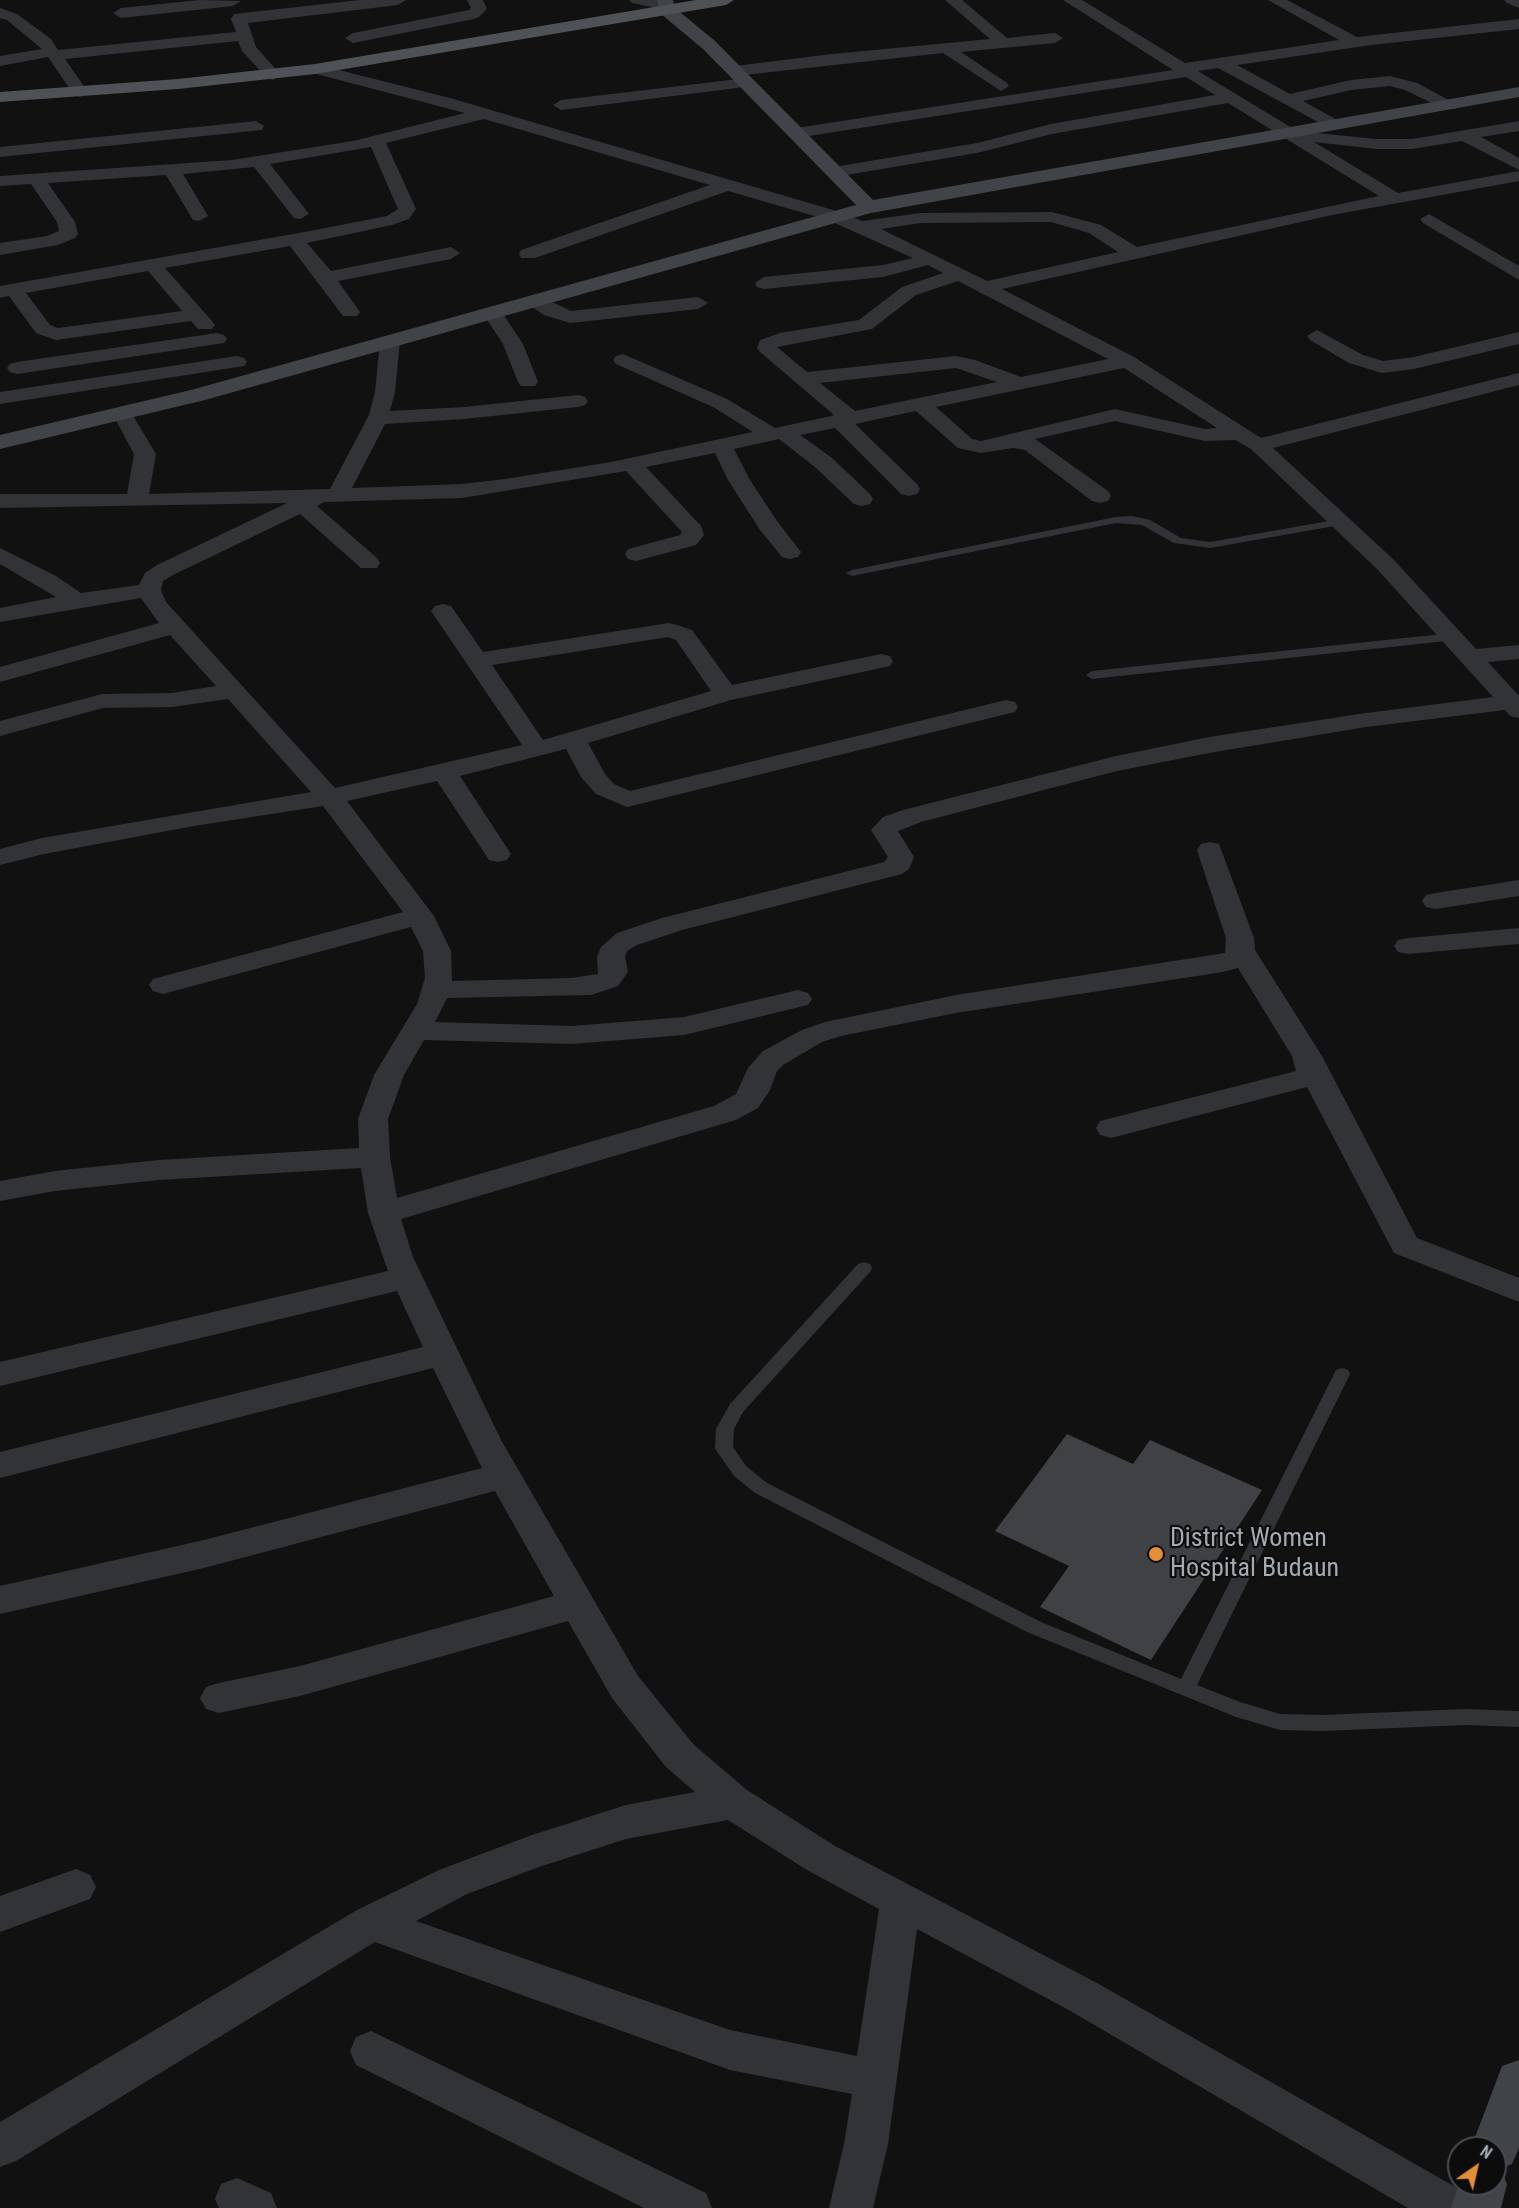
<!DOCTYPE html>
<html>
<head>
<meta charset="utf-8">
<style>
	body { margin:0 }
	#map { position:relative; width:1519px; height:2208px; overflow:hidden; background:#111112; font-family:"Roboto Condensed",sans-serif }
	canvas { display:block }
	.north { position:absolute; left:1447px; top:2136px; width:60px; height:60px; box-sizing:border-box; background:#0c0c0d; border:2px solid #484b4f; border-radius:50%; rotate:34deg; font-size:16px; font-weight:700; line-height:24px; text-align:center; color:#a3aab2 }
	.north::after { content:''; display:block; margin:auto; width:21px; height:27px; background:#e68e35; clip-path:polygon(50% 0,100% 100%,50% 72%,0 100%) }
</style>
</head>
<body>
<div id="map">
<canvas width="1519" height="2208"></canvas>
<div class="north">N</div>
</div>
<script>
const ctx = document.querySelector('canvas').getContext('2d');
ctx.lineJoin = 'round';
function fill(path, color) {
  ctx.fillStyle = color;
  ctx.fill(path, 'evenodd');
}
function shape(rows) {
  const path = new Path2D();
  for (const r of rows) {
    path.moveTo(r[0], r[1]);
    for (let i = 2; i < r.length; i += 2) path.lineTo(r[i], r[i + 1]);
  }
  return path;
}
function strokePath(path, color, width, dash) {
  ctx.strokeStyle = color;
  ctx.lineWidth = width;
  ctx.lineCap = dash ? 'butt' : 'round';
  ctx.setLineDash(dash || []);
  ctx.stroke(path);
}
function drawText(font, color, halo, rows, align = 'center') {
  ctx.font = font + ' "Roboto Condensed",sans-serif';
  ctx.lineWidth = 4.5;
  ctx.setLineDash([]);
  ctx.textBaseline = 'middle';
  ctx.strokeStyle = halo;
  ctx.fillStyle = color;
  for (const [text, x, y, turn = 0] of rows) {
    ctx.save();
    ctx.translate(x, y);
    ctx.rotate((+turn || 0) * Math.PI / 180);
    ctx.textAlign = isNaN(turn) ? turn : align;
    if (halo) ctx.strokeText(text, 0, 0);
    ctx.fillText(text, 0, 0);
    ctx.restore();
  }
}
fill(shape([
	[1067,1434,1133,1464,1150,1440,1262,1490,1151,1660,1040,1607,1069,1566,995,1531]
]), '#404145');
fill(shape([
	[1132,516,1150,520,1181,538,1210,542,1340,519,1346,522,1340,525,1210,548,1174,543,1142,525,1116,523,852,576,846,573,852,570,1116,517,1132,516],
	[1452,633,1458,637,1456,640,1092,679,1086,675,1092,671,1452,633],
	[864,1262,870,1264,872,1268,870,1272,743,1412,734,1429,733,1447,746,1466,767,1483,1041,1622,1181,1679,1334,1374,1336,1370,1342,1368,1348,1370,1350,1374,1197,1685,1240,1702,1280,1714,1323,1715,1465,1709,1519,1711,1519,1727,1465,1725,1323,1731,1280,1730,1236,1717,1027,1632,755,1493,734,1476,718,1453,715,1448,716,1429,730,1404,858,1264,864,1262]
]), '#323337');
fill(shape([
	[200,0,241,1,233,6,121,18,113,13,121,8,200,0],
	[360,0,406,0,398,5,248,23,256,47,281,75,273,80,267,78,242,51,238,41,65,59,88,92,80,97,74,95,48,57,0,66,0,56,42,49,7,20,0,18,0,8,17,14,51,39,58,50,236,32,231,19,234,14,360,0],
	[467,0,483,0,487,9,479,17,474,19,353,43,345,38,353,33,469,10,471,8,467,0],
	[629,0,664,0,674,5,666,10,632,3,629,0],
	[945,0,962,0,1007,38,1055,33,1063,38,1055,43,961,52,1007,83,1009,86,1001,91,943,53,735,76,727,71,735,66,832,54,990,39,945,0],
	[1063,0,1082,0,1185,63,1339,40,1268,0,1287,0,1357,37,1519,19,1519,29,1371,45,1237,65,1290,94,1351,80,1390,76,1417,83,1458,105,1456,109,1444,109,1405,90,1390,86,1351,90,1303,101,1339,121,1341,125,1333,130,1218,68,1198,71,1297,131,1376,139,1412,139,1519,121,1519,131,1481,137,1519,158,1519,170,1462,141,1412,149,1376,149,1314,142,1398,193,1519,171,1519,181,1332,215,1002,289,1134,357,1261,438,1519,373,1519,385,1273,448,1393,559,1476,649,1519,645,1519,659,1488,662,1519,696,1519,718,1510,716,1505,710,1366,727,1209,753,1117,771,921,822,898,831,914,857,909,869,902,874,682,930,637,945,627,951,625,957,628,972,618,986,591,995,447,998,435,1022,572,1026,684,1017,798,990,808,993,812,999,808,1005,684,1035,572,1044,424,1040,404,1075,388,1119,390,1157,397,1198,714,1106,736,1094,748,1068,763,1051,802,1030,825,1022,956,995,1225,953,1226,938,1197,850,1201,844,1210,842,1219,844,1254,938,1255,950,1322,1056,1417,1238,1519,1278,1519,1302,1394,1253,1307,1087,1111,1138,1100,1135,1096,1128,1100,1121,1296,1071,1292,1056,1238,968,1223,972,956,1013,841,1036,822,1042,783,1065,777,1071,770,1090,758,1108,736,1120,401,1219,413,1257,501,1440,638,1676,694,1745,747,1790,835,1846,1097,1983,1466,2193,1472,2208,1408,2208,1067,2009,917,1929,888,2144,873,2208,829,2208,844,2144,852,2094,730,2070,375,1942,16,2161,0,2167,0,2122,357,1910,439,1870,532,1835,626,1805,695,1792,666,1767,612,1698,568,1621,300,1696,219,1713,206,1709,200,1698,206,1687,219,1683,300,1666,554,1596,495,1491,204,1568,0,1614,0,1586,204,1540,482,1468,433,1368,0,1478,0,1452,423,1347,397,1291,0,1386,0,1362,388,1271,368,1213,361,1168,159,1180,55,1191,0,1201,0,1181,55,1171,159,1160,359,1148,358,1119,374,1075,417,1004,425,978,423,951,411,927,163,994,153,991,149,985,153,979,403,912,323,806,194,826,44,854,0,865,0,849,42,838,311,792,228,699,172,707,103,708,0,736,0,721,102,694,172,693,216,686,170,635,0,682,0,667,159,623,141,598,0,622,0,608,56,597,0,564,0,548,56,576,81,593,139,585,145,573,157,565,287,503,0,508,0,494,127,494,134,454,112,413,115,409,122,407,129,409,156,454,149,494,330,489,369,415,375,392,380,341,383,337,390,335,397,337,400,341,395,392,390,411,464,407,578,395,585,397,588,401,585,405,578,407,464,419,385,424,352,488,462,484,505,479,611,462,753,432,713,407,616,364,613,360,616,356,623,354,727,399,775,428,831,416,834,415,760,352,757,348,760,340,780,333,859,320,902,287,943,273,928,265,883,277,764,289,757,287,755,283,764,277,883,265,913,258,828,220,728,191,535,258,521,258,519,254,521,250,710,185,484,119,386,143,416,209,409,219,392,225,307,243,331,271,451,247,460,253,451,259,338,281,360,312,357,316,343,316,290,246,165,268,212,321,215,325,212,329,198,329,191,321,56,340,36,333,9,296,0,298,0,286,310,231,387,216,398,209,371,147,270,164,309,214,300,219,294,218,254,167,183,174,208,216,199,221,193,220,166,175,48,183,75,222,78,234,75,238,58,245,0,255,0,243,47,236,59,231,57,222,31,184,0,186,0,176,232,160,353,141,465,113,309,72,307,69,309,66,315,64,450,98,840,212,862,221,921,213,1052,212,1101,225,1137,247,1379,196,1228,103,1052,134,977,153,834,177,825,172,834,167,977,143,1051,124,1215,95,1186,77,796,138,788,133,796,128,1173,70,1063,0],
	[1051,222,1089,233,1118,252,987,281,881,229,921,223,1051,222],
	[148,271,182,311,58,328,50,325,26,293,148,271],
	[958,281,1108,359,1021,377,975,360,956,356,807,372,777,347,872,329,916,295,958,281],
	[956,368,997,382,855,411,820,383,956,368],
	[1124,368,1217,428,1205,429,1115,409,981,441,972,439,936,407,1124,368],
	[916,411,958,448,981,453,1013,448,1025,450,1092,501,1100,503,1108,501,1111,496,1108,491,1035,439,1115,421,1205,441,1235,440,1251,449,1377,569,1493,697,1366,713,1209,737,1116,756,903,810,883,817,871,830,888,857,884,862,662,918,617,933,601,947,597,957,598,974,571,978,452,981,451,951,434,916,347,801,437,781,489,860,498,862,507,860,511,854,460,776,566,749,581,777,596,794,627,807,1015,712,1018,707,1015,702,1006,700,630,791,614,784,605,774,588,743,731,700,881,668,890,666,893,661,890,656,881,654,732,685,692,630,677,625,669,623,483,652,451,606,443,604,435,606,431,611,522,745,335,788,166,602,161,590,163,581,173,575,300,514,361,568,377,568,380,563,377,558,317,506,324,502,462,498,626,471,682,532,680,535,628,549,625,554,628,559,636,561,696,545,704,535,701,526,646,467,715,453,728,480,760,530,782,557,790,559,798,557,801,552,777,521,750,480,734,449,779,439,815,467,854,504,862,506,870,504,873,499,870,494,831,457,800,435,835,428,901,494,909,496,917,494,920,489,917,484,855,424,916,411],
	[668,637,676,640,711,691,543,740,492,665,668,637],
	[728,1820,807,1870,879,1909,857,2056,730,2030,416,1921,467,1894,539,1867,626,1839,728,1820],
	[1504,0,1519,0,1519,8,1507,3,1504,0],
	[747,78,755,83,753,86,561,110,553,105,561,100,747,78],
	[256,121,264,126,262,130,0,157,0,147,256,121],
	[1429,214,1519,266,1519,280,1423,223,1420,219,1429,214],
	[535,294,571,311,698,297,708,303,698,309,570,323,544,315,528,304,525,300,535,294],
	[492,306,499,308,523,344,538,382,535,386,521,386,518,382,503,344,482,312,492,306],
	[1317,330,1363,355,1383,361,1414,357,1519,332,1519,344,1414,369,1382,373,1349,363,1310,340,1307,336,1317,330],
	[217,333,224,335,227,339,224,343,17,374,10,372,7,368,10,364,17,362,217,333],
	[237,356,244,358,247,362,244,366,0,404,0,392,237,356],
	[1519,880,1519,896,1436,909,1426,907,1422,901,1426,895,1436,893,1519,880],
	[1519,928,1519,944,1408,954,1398,952,1394,946,1398,940,1408,938,1519,928],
	[76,1869,90,1875,96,1887,90,1899,0,1932,0,1896,76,1869],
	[371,2031,706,2193,712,2208,644,2208,356,2065,350,2051,356,2037,371,2031],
	[237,2178,271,2193,277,2208,219,2208,215,2199,221,2184,237,2178]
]), '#323337');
fill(shape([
	[657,0,673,0,675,8,715,41,873,200,1519,87,1519,97,871,213,205,400,0,449,0,435,191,390,856,205,703,49,661,14,657,0],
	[1519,2060,1519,2148,1512,2164,1501,2169,1507,2184,1501,2208,1451,2208,1459,2183,1495,2184,1495,2148,1471,2148,1502,2066,1519,2060]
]), '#404347');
fill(shape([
	[696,0,734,0,726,5,315,74,178,89,0,102,0,92,178,79,315,64,696,0]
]), '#4e5155');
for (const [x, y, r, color] of [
	[1156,1554,8,"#e68e35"]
]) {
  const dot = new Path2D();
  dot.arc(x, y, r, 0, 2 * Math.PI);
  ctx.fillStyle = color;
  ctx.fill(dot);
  strokePath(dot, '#0c0c0d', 2);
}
drawText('26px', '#a3aab2', '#0c0c0d', [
	["District Women",1170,1539],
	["Hospital Budaun",1170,1569]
], 'left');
</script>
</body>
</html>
